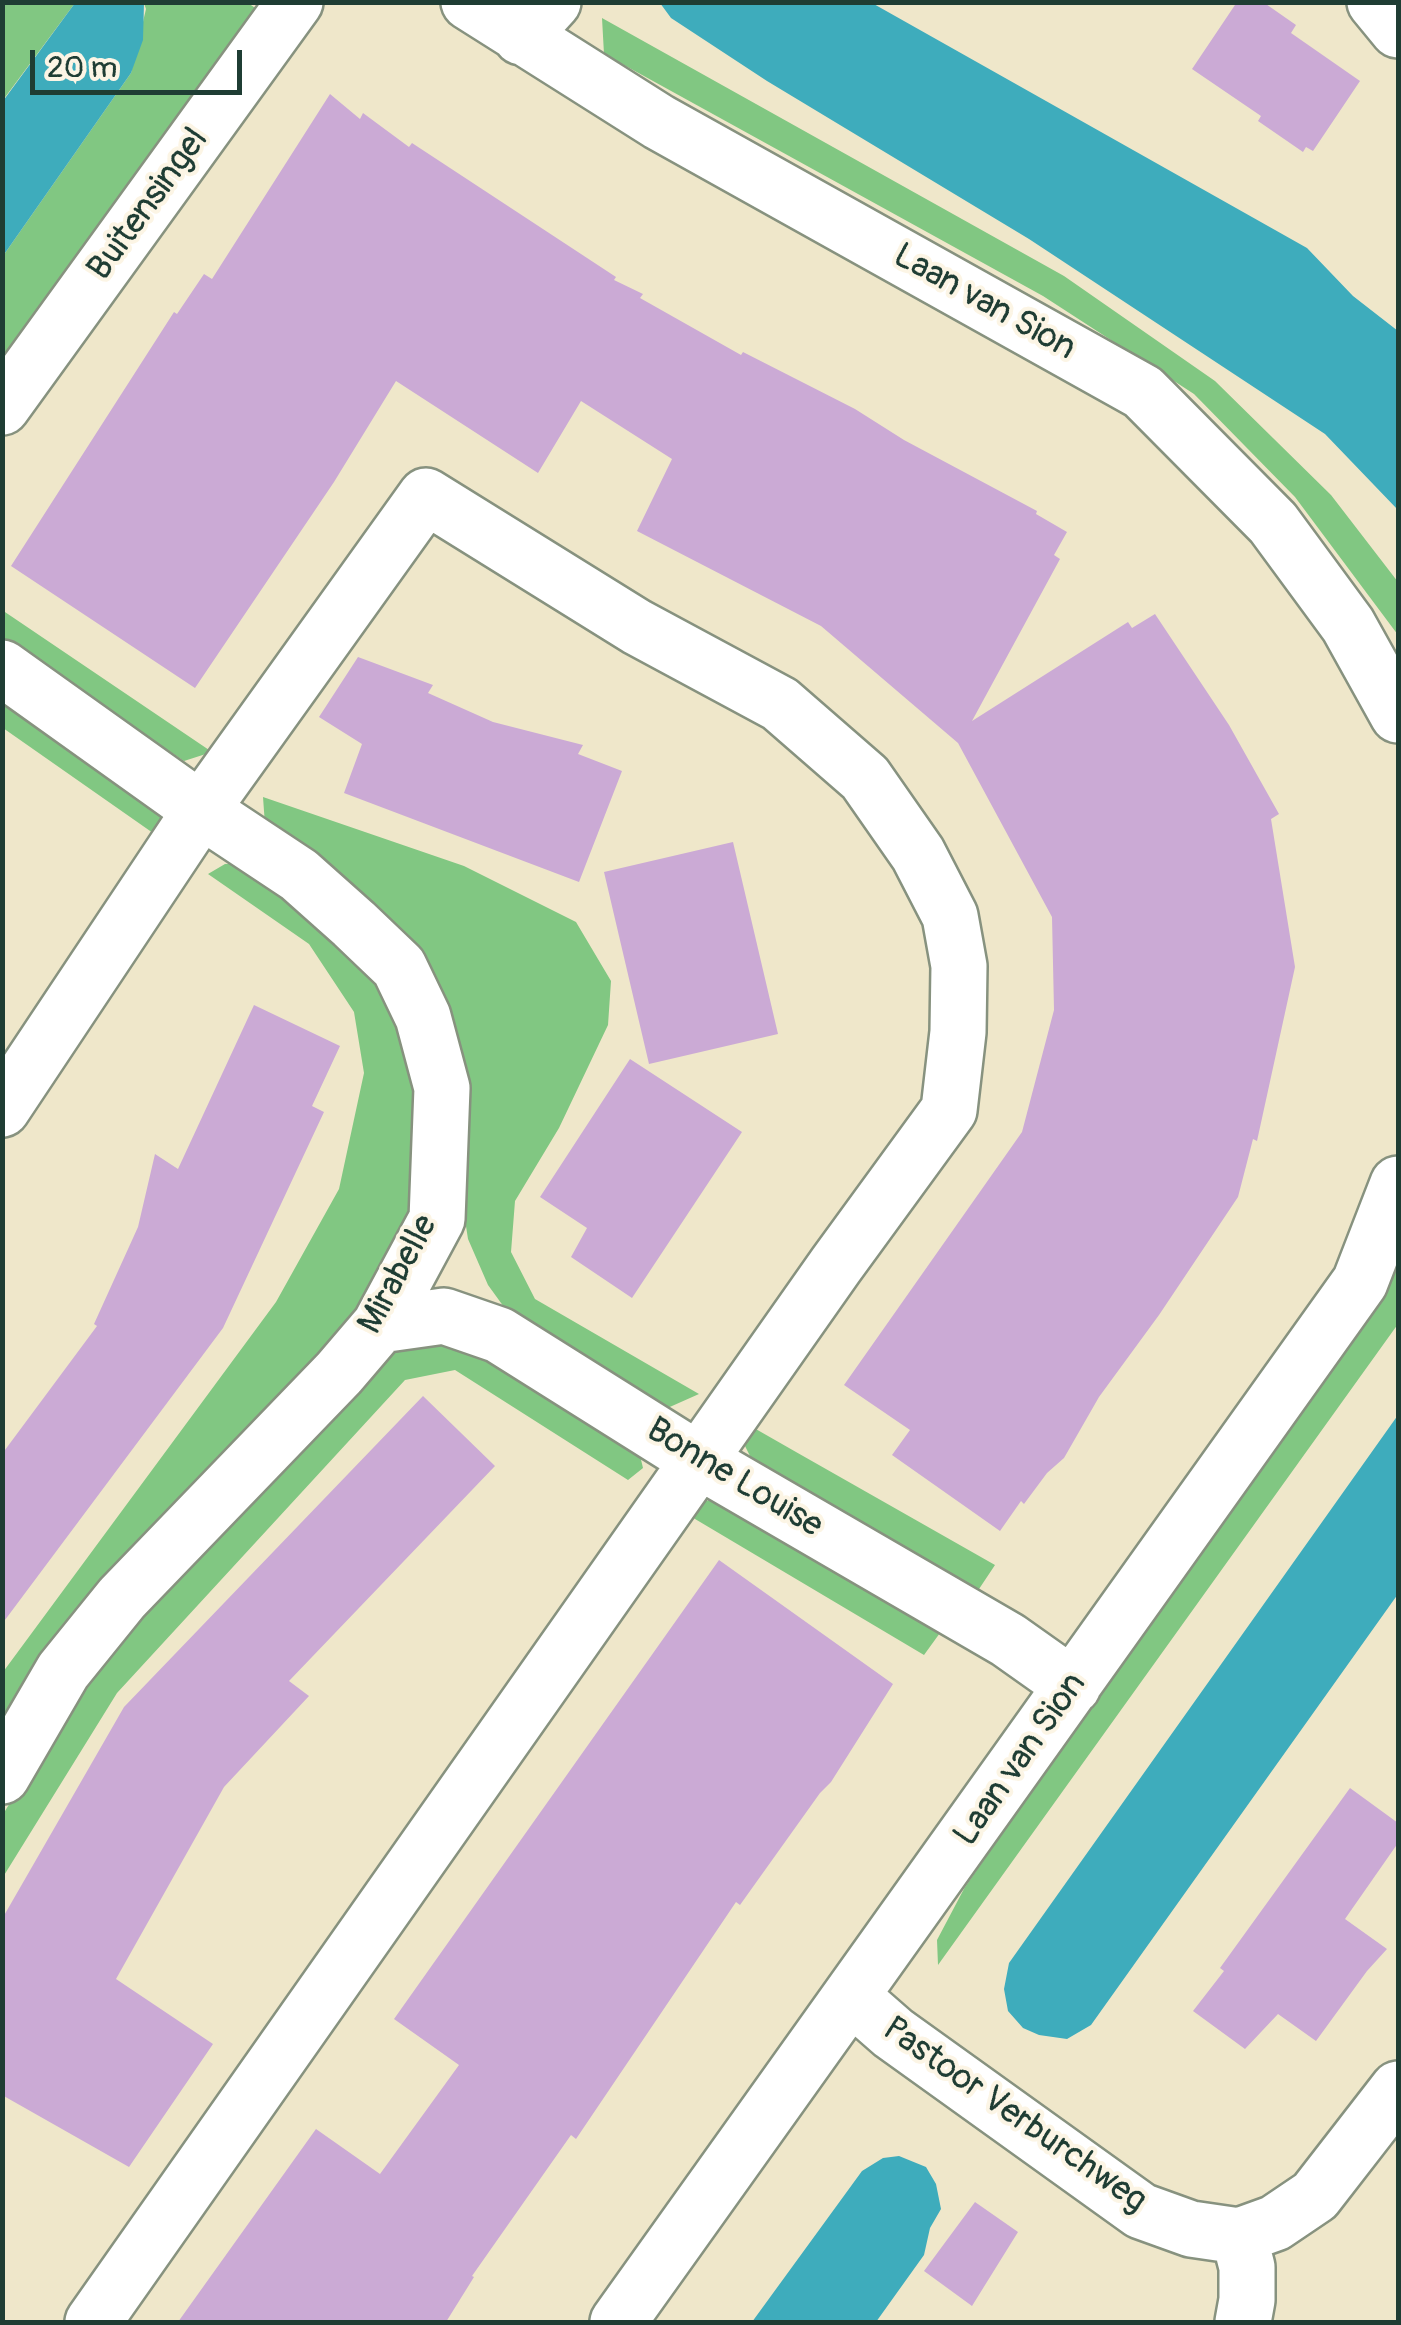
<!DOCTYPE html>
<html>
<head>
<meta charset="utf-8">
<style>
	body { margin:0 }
	#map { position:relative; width:1401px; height:2325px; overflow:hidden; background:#efe7ca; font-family:Pangolin,sans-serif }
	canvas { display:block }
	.frame { position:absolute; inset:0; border:5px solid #1f3d34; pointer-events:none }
	.scale { position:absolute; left:30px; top:50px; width:212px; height:45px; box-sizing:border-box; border:5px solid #1f3d34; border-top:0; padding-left:12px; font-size:30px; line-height:35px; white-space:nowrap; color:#1f3d34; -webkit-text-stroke:8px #fcf5e5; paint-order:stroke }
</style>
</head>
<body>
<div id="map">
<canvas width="1401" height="2325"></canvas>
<div class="frame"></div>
<div class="scale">20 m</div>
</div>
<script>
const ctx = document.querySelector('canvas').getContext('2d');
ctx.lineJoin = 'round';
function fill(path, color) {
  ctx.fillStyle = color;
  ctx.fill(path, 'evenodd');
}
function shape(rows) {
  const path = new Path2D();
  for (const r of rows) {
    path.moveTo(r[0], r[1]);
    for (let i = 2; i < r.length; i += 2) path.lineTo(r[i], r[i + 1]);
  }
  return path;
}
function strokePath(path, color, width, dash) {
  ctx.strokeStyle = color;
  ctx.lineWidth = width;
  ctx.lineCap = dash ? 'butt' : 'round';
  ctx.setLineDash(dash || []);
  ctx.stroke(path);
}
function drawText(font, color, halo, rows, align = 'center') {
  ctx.font = font + ' Pangolin,sans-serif';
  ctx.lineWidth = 8;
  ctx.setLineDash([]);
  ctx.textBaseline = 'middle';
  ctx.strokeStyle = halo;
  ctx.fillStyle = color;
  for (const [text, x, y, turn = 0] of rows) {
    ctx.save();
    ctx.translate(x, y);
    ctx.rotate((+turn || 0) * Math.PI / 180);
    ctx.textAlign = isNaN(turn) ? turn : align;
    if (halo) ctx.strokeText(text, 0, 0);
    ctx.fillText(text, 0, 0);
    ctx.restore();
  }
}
fill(shape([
	[3,3,75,3,3,100],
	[144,3,248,3,261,12,3,372,3,256,131,73,146,9],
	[602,18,1064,276,1215,381,1331,495,1398,582,1398,635,1295,497,1194,394,1043,296,604,54],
	[2,610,212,752,184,761,3,639],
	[2,702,154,805,162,820,153,833,3,728],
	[263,797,464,866,576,922,611,981,608,1025,559,1128,515,1201,511,1252,535,1299,699,1394,663,1410,509,1314,488,1285,468,1239,461,1194,459,1074,265,825],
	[247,863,377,968,414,1038,422,1200,393,1271,3,1744,3,1672,276,1302,339,1189,364,1073,354,1012,309,944,208,874,225,864],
	[1398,1258,1398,1324,938,1965,937,1940,965,1887,1378,1296],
	[445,1327,637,1443,643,1468,628,1480,455,1370,405,1380,117,1693,3,1877,2,1816,98,1657,397,1336],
	[754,1428,796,1452,995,1565,975,1595,757,1470,745,1446],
	[729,1497,945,1626,924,1655,690,1516,705,1501]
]), '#81c782');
fill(shape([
	[75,3,144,3,143,40,131,73,3,256,3,101],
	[660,3,872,3,1307,248,1353,296,1398,331,1398,510,1325,434,1029,239,767,81,671,18],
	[1398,1415,1398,1594,1091,2025,1067,2039,1039,2035,1023,2028,1008,2011,1004,1989,1009,1963],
	[899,2156,926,2167,936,2184,941,2209,930,2228,924,2255,876,2322,752,2322,862,2171,883,2158]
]), '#3eacbc');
fill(shape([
	[1237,2,1263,2,1296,25,1291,33,1360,81,1313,151,1306,147,1303,152,1258,121,1261,116,1192,69],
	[330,94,360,119,363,113,409,147,412,143,616,277,614,280,643,294,640,298,741,355,743,352,855,409,904,440,1037,511,1036,514,1067,532,1054,555,1060,559,972,721,1128,622,1132,628,1155,614,1229,725,1279,814,1271,819,1295,967,1257,1141,1253,1139,1238,1197,1159,1315,1099,1397,1064,1458,1047,1473,1024,1504,1021,1501,1000,1531,892,1455,910,1430,844,1385,1022,1132,1054,1010,1052,917,958,743,821,626,637,531,672,459,581,401,538,473,396,381,334,482,195,688,11,566,174,312,177,314,204,274,212,279],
	[358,657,433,685,428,693,493,722,583,745,578,754,622,771,579,882,344,793,362,744,319,717],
	[733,842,778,1034,649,1064,604,872],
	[254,1005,340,1046,312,1106,324,1112,223,1328,2,1624,2,1454,97,1326,94,1324,138,1227,155,1154,178,1169],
	[630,1059,742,1132,632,1298,571,1257,587,1228,540,1197],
	[423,1396,495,1466,289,1681,309,1696,224,1787,116,1979,213,2044,129,2167,2,2095,2,1919,124,1707],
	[719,1560,893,1684,831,1782,820,1793,740,1905,736,1902,576,2139,571,2135,472,2276,474,2277,446,2322,178,2322,316,2129,380,2174,459,2065,394,2019],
	[1350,1788,1398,1823,1398,1843,1345,1919,1387,1949,1367,1971,1316,2041,1278,2014,1245,2049,1193,2011,1224,1971,1220,1968],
	[975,2202,1018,2232,972,2306,924,2271]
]), '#cbaad5');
const minor = shape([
	[469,2,659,122,1143,392,1273,523,1348,625,1398,715],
	[1375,2,1398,30],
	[521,37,553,2],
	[2,407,295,2],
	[2,668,201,810,299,875,354,924,399,967,423,1017,442,1088,437,1219,380,1325,339,1373,122,1598,63,1671,2,1776],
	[2,1109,201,810,426,496,637,627,780,704,865,778,918,854,950,916,959,966,958,1032,949,1110,836,1265,93,2322],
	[380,1325,444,1316,499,1335,698,1460,1008,1640,1073,1686],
	[853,1998,893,2033,1141,2211,1191,2229,1239,2236,1275,2223,1315,2196,1398,2089],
	[1239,2236,1247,2267,1247,2300,1243,2322],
	[618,2322,1360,1282,1398,1184]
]);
strokePath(minor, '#87927f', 60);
strokePath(minor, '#fff', 55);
drawText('35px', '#1f3d34', '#fcf5e5', [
	["Buitensingel",149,205,-54],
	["Laan van Sion",984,303,29],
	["Mirabelle",399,1275,-62],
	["Bonne Louise",734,1479,31],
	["Laan van Sion",1021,1760,-55],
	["Pastoor Verburchweg",1014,2116,35]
]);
</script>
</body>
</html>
